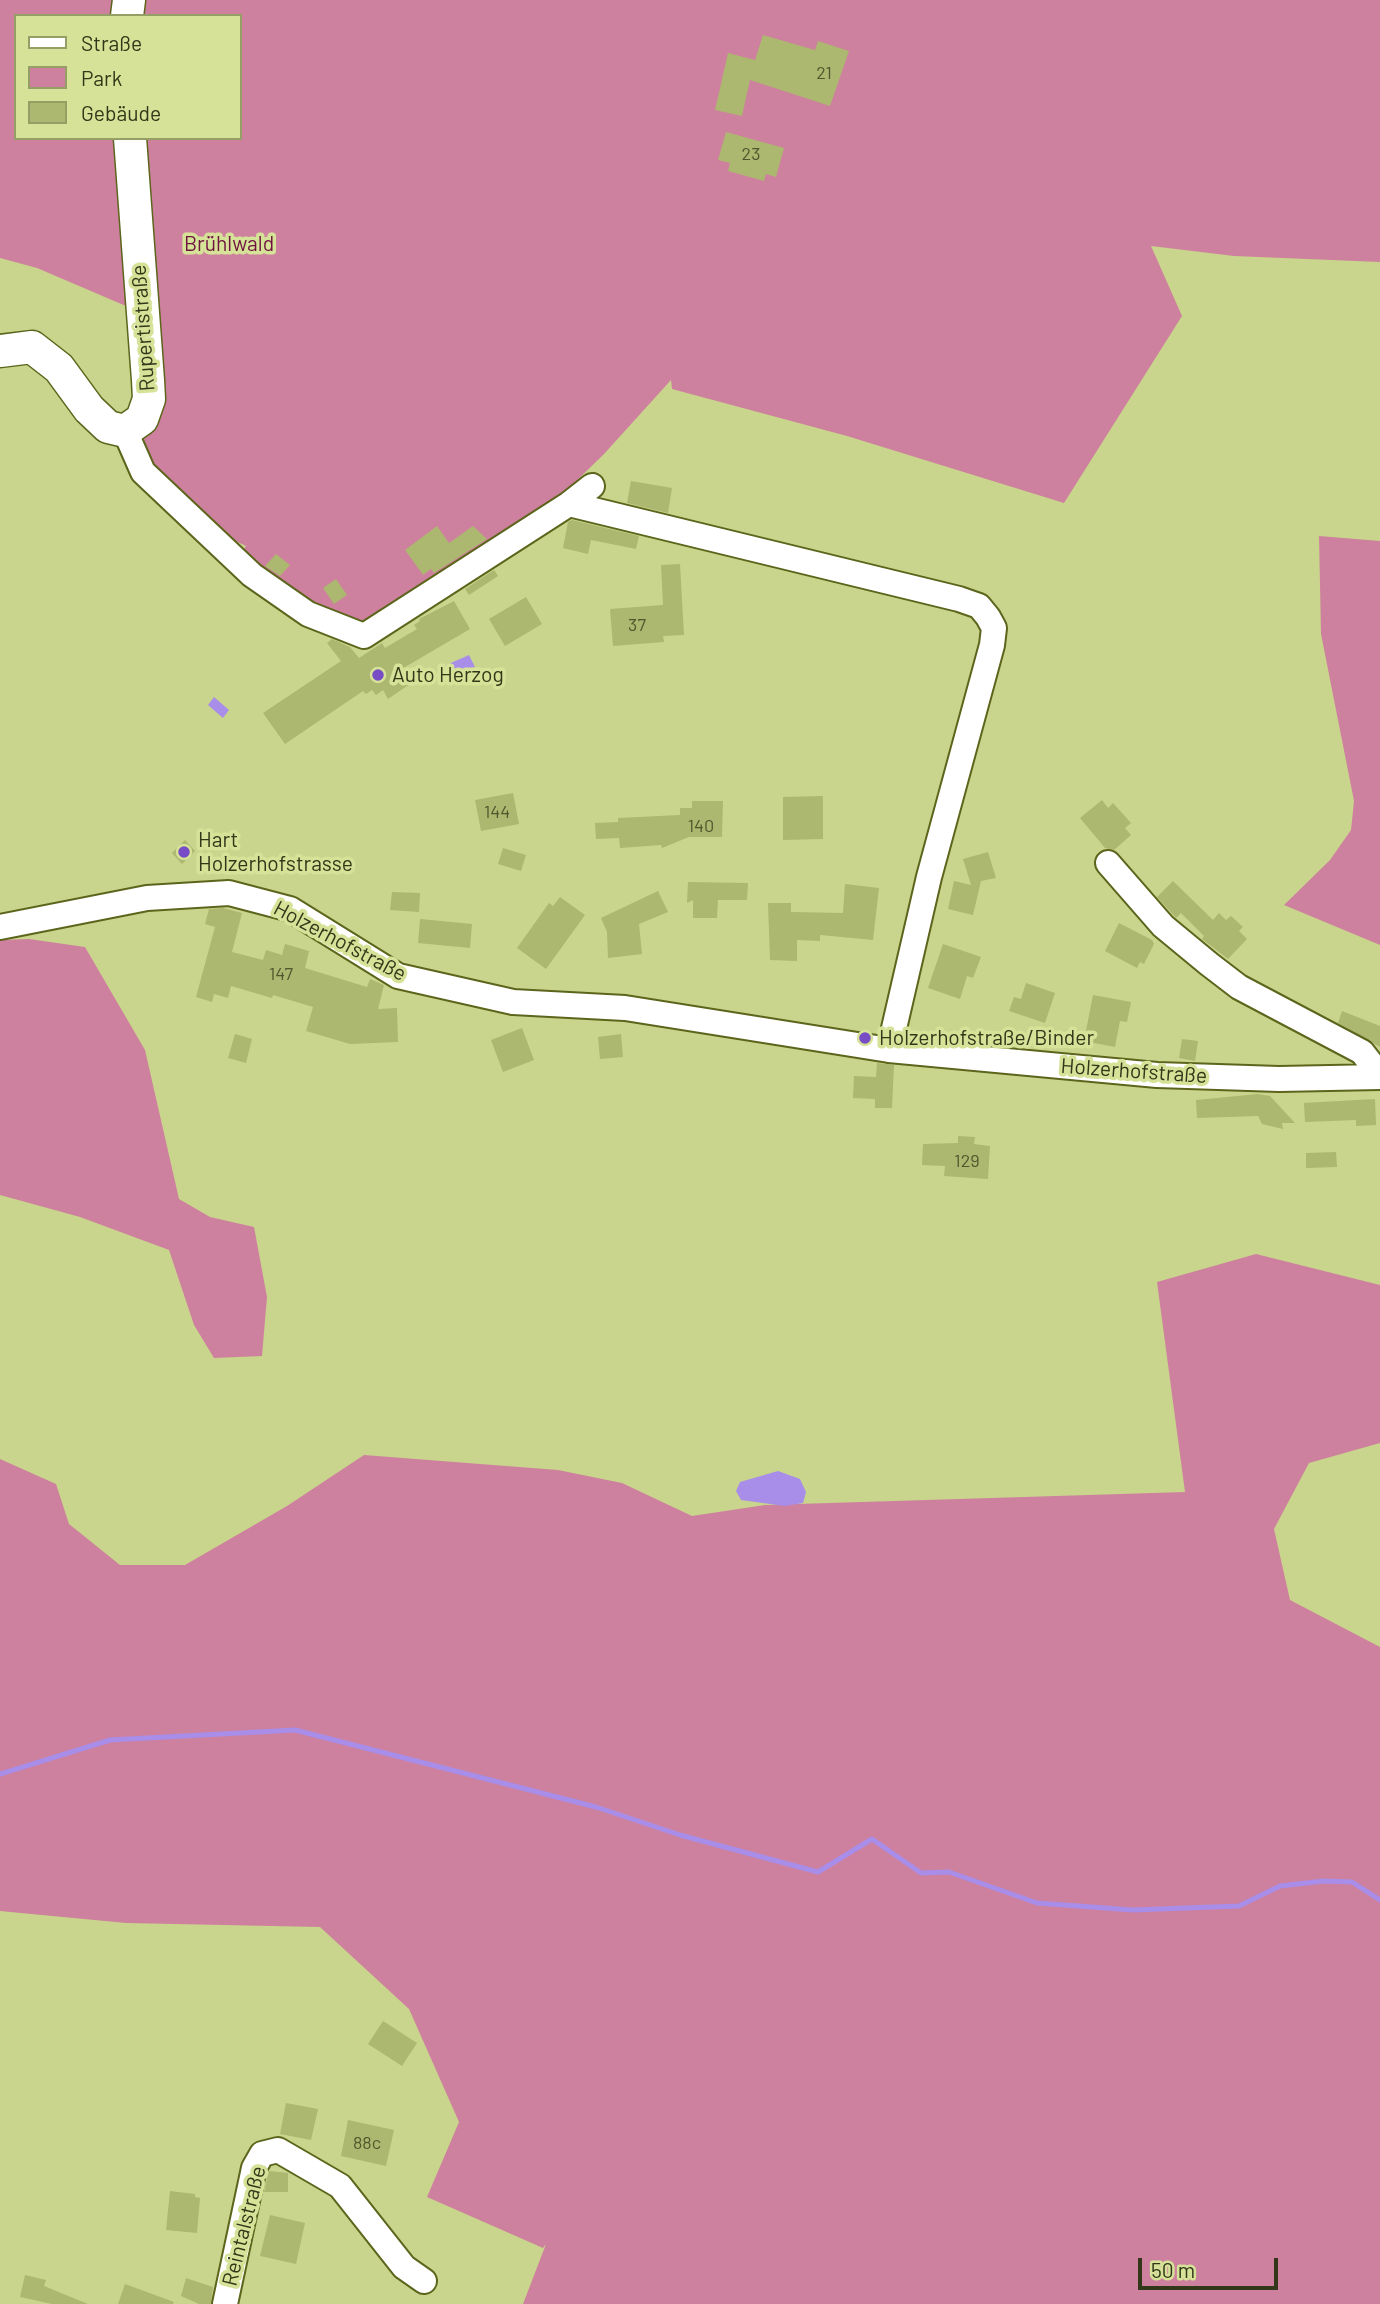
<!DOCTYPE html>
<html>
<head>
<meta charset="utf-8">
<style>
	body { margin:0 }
	#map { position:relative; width:1380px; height:2304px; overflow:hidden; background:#c9d58c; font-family:Barlow,sans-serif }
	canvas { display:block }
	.legend { position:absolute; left:14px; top:14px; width:228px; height:126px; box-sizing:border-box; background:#d6e298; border:2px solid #949e65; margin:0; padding:9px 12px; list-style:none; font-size:21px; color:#323719 }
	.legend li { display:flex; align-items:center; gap:14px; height:35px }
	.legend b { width:35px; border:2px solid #949e65 }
	.scale { position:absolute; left:1138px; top:2258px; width:140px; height:32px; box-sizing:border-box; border:4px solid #323719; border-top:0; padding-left:9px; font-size:21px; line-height:24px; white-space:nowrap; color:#323719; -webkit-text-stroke:5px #d6e298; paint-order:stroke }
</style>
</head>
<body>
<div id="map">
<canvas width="1380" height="2304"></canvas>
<ul class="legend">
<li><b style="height:9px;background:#fff"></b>Straße</li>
<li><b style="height:19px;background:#ce819e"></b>Park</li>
<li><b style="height:19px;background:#acb76f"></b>Gebäude</li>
</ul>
<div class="scale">50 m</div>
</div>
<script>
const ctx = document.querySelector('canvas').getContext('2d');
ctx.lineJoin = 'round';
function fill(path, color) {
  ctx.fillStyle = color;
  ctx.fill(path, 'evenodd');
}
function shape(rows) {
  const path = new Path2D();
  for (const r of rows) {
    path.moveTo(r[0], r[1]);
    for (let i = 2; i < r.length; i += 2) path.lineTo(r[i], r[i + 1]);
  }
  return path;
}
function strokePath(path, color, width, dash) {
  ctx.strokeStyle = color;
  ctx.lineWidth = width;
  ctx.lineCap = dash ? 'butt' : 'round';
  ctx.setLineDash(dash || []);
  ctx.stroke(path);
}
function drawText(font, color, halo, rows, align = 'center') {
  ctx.font = font + ' Barlow,sans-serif';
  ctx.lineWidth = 7;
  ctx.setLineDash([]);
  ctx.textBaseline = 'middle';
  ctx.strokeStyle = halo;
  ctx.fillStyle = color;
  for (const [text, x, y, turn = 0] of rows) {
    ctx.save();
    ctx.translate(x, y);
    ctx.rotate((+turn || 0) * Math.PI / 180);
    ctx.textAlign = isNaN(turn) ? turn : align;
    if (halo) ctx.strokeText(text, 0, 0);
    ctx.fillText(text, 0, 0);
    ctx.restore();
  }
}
fill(shape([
	[0,0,1380,0,1380,262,1234,256,1151,246,1182,316,1064,503,847,436,672,389,671,380,604,454,567,490,436,582,371,624,321,618,238,558,246,546,203,526,140,455,144,439,158,413,154,318,37,268,0,258],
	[16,16,240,16,240,138,16,138],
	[1319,536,1380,541,1380,945,1284,905,1330,860,1351,830,1354,801,1321,634],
	[29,939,85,947,145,1050,179,1199,210,1217,254,1227,267,1297,262,1356,214,1358,194,1325,169,1250,80,1217,0,1195,0,940],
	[1256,1254,1380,1285,1380,1443,1309,1463,1274,1529,1290,1600,1380,1647,1380,2304,523,2304,546,2244,543,2248,427,2197,459,2122,409,2009,320,1927,126,1923,0,1911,0,1459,56,1484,69,1524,120,1565,185,1565,287,1506,364,1455,558,1470,622,1483,692,1516,765,1505,1185,1492,1157,1282]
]), '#ce819e');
fill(shape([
	[469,655,475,667,450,679,444,666],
	[214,697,229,710,223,718,208,705],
	[778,1471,800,1479,806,1492,803,1503,785,1506,741,1500,736,1491,740,1482]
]), '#a88de9');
strokePath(shape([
	[0,1774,110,1740,295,1730,596,1807,680,1835,818,1872,872,1839,921,1873,949,1872,1037,1903,1133,1910,1239,1906,1280,1886,1324,1881,1352,1882,1380,1900]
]), '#a88de9', 5);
fill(shape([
	[763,35,815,50,818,41,849,51,830,106,750,80,742,116,715,110,728,53,755,60],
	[726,132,784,148,776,177,766,174,764,181,728,171,730,163,718,160],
	[631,481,672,488,668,513,627,503],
	[572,520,639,536,636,549,591,540,588,554,563,548,568,522],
	[437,526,449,543,473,526,487,539,434,573,431,569,423,575,405,550],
	[276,554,290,565,280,576,265,566],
	[680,564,684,635,663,636,664,642,613,646,610,609,663,605,661,565],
	[494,570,498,576,469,595,465,589],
	[336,579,347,595,334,604,323,588],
	[526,597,542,624,505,646,489,619],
	[454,601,470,629,400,670,410,684,388,699,383,690,376,695,372,690,366,694,363,691,285,744,263,713,341,661,327,643,332,639,350,647,359,658,382,643,385,648,417,629,414,625,420,621,419,619],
	[513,793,519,824,481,831,475,800],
	[823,796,823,839,783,840,783,797],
	[1102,800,1108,808,1113,803,1131,823,1125,828,1131,835,1114,850,1105,848,1080,818],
	[692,801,723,801,722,837,689,837,662,848,661,845,620,848,619,838,596,839,595,823,618,822,618,818,680,815,680,808,692,808],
	[185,840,195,851,182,864,172,853],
	[503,848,526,855,521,871,498,864],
	[988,852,996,878,981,881,973,915,948,909,954,881,971,885,963,859],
	[1173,881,1213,920,1219,913,1226,920,1231,916,1243,927,1239,931,1247,939,1228,959,1202,939,1204,936,1181,913,1176,918,1157,897],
	[688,882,748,883,747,900,718,900,717,918,693,918,693,900,687,903],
	[845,884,879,888,873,940,820,935,820,941,797,940,797,961,770,960,768,903,791,903,791,912,843,913],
	[658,891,668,912,639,924,642,954,608,958,607,932,601,918],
	[392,892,420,893,419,912,390,910],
	[560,897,585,915,546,969,517,948,549,903,553,906],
	[223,908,242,913,232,952,263,960,266,950,282,955,285,944,309,951,305,968,367,987,370,979,384,985,378,1009,397,1008,398,1042,350,1044,306,1031,313,1007,273,995,272,998,231,986,228,998,214,994,212,1002,196,997,215,927,205,924,209,909],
	[420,919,472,924,470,948,418,943],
	[1119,923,1152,940,1154,944,1144,964,1140,962,1137,968,1105,951],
	[943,944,981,957,973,978,967,976,960,999,928,988],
	[1026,983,1055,993,1045,1023,1009,1011,1014,997,1021,999],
	[1093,995,1131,1002,1127,1022,1120,1021,1115,1047,1084,1041],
	[1342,1011,1380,1026,1380,1047,1338,1023],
	[522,1028,534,1060,503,1072,491,1040],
	[235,1034,252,1039,246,1063,228,1058],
	[621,1034,623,1057,600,1059,598,1037],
	[1182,1039,1198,1041,1195,1061,1179,1058],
	[877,1063,894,1065,892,1108,875,1108,875,1099,853,1098,854,1076,876,1077],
	[1258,1094,1270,1096,1295,1123,1282,1123,1283,1129,1262,1124,1258,1116,1197,1118,1196,1100],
	[1375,1099,1376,1125,1356,1126,1356,1120,1305,1122,1304,1103],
	[958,1136,975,1137,974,1144,990,1146,988,1179,944,1176,945,1166,922,1165,923,1144,958,1143],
	[1336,1152,1337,1167,1306,1168,1306,1153],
	[383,2021,417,2043,402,2066,368,2044],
	[286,2103,318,2109,311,2140,280,2134],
	[348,2120,394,2130,386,2166,341,2156],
	[269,2171,288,2173,288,2192,264,2192],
	[170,2191,195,2194,195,2197,200,2198,197,2233,166,2230],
	[270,2215,305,2223,296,2264,260,2256],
	[25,2275,46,2280,44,2286,88,2304,52,2304,20,2297],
	[186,2278,213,2287,211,2304,199,2304,181,2296],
	[125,2284,174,2302,173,2304,118,2304]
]), '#acb76f');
const minor = shape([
	[125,431,143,472,252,575,308,614,364,636,569,504,592,486],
	[569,504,959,599,979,606,988,617,994,628,992,645,929,877,889,1050],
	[1108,863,1163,926,1209,964,1239,987,1362,1052,1380,1075],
	[0,927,147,898,229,893,290,909,398,976,513,1002,625,1008,889,1050,1157,1075,1279,1079,1380,1077],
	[225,2304,254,2168,262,2154,278,2150,340,2186,404,2267,424,2281]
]);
const major = shape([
	[127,16,129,0],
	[0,351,32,347,59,368,89,409,108,427,125,431,142,419,149,399,148,380,130,138]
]);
strokePath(minor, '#5c651b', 28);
strokePath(major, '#5c651b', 35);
strokePath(minor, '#fff', 24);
strokePath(major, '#fff', 32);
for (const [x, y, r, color] of [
	[378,675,7,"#774cc4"],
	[184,852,7,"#774cc4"],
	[865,1038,7,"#774cc4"]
]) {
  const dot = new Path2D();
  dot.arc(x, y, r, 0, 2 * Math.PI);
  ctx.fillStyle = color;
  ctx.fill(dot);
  strokePath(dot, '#d6e298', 2.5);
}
drawText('18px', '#50572e', null, [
	["21",824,73],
	["23",751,154],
	["37",637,625],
	["144",497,812],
	["140",701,826],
	["147",281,974],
	["129",967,1161],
	["88c",367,2143]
]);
drawText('21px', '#6f1240', '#d6e298', [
	["Brühlwald",229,244]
]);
drawText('21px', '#323719', '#d6e298', [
	["Rupertistraße",143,328,-94],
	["Holzerhofstraße",340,941,28],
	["Holzerhofstraße",1134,1071,4],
	["Reintalstraße",244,2226,-76]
]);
drawText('21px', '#323719', '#d6e298', [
	["Auto Herzog",392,675],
	["Hart",198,840],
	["Holzerhofstrasse",198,864],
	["Holzerhofstraße/Binder",879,1038]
], 'left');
</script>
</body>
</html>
